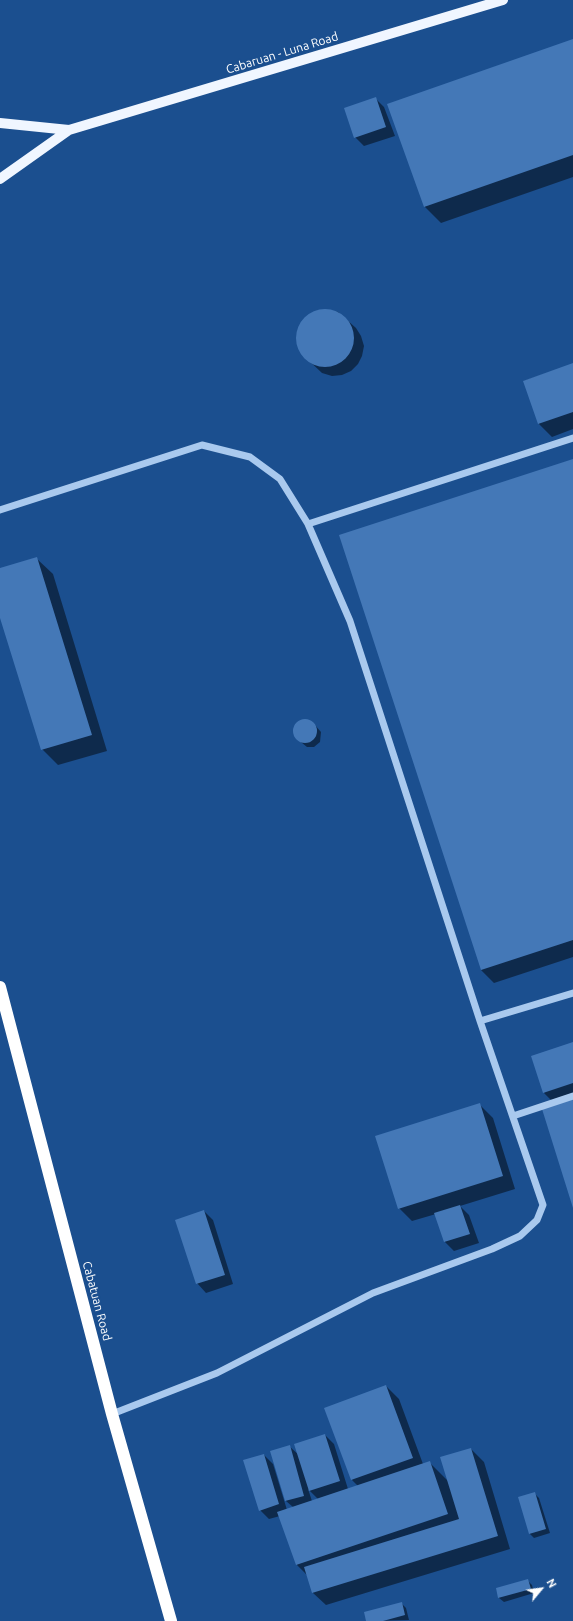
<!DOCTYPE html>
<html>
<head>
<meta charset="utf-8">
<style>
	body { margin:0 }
	#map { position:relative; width:573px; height:1621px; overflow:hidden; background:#1b4f8f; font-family:Ubuntu,sans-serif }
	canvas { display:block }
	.north { position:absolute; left:521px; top:1569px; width:40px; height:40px; -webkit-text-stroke:3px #1b4f8f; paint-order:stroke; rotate:61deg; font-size:11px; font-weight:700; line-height:16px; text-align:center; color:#fff }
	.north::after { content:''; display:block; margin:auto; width:14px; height:18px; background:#fff; clip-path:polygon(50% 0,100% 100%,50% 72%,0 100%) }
</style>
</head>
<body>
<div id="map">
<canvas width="573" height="1621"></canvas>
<div class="north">N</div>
</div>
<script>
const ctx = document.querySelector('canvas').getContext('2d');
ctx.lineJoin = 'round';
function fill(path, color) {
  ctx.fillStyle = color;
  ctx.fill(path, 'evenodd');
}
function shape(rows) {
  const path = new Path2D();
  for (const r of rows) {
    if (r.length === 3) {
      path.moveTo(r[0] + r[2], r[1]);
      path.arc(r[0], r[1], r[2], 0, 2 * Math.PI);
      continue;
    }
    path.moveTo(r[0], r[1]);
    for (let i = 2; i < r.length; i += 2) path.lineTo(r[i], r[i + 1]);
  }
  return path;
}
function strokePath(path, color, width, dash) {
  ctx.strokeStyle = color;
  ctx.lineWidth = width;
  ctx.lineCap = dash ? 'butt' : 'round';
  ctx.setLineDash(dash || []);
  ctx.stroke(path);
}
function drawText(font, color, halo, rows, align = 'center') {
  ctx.font = font + ' Ubuntu,sans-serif';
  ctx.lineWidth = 4;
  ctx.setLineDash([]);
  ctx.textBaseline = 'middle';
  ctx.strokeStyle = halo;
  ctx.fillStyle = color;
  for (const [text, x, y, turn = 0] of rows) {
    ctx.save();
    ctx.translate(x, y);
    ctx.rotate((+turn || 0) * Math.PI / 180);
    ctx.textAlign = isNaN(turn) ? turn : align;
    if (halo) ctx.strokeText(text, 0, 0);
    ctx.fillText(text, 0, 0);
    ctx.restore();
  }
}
fill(shape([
	[573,40,573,177,441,223,425,207,389,105],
	[375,98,384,107,395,136,364,146,355,137],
	[319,310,329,310,338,312,356,328,361,336,364,346,362,356,358,364,351,371,342,375,332,376,322,373,305,357,300,349,297,339,298,329,303,321,310,314],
	[573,364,573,429,552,437,539,424,524,381],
	[573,460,573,957,494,983,481,970],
	[36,558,53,574,107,751,58,765,42,749,0,615,0,569],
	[300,721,308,721,314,724,321,732,320,742,314,747,307,747,296,738,295,734,295,727],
	[573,1044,573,1095,553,1102,544,1093],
	[480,1105,493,1118,515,1189,460,1206,469,1215,479,1243,454,1251,445,1242,436,1214,412,1221,399,1208],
	[204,1211,213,1220,233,1284,206,1293,197,1283],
	[386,1386,399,1399,423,1464,429,1462,448,1481,471,1449,484,1462,510,1549,326,1605,313,1593,308,1576,297,1565,280,1516,269,1519,260,1510,264,1455,273,1464,287,1510,293,1507,286,1501,289,1446,299,1455,325,1435,334,1444,348,1489,358,1486,352,1480],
	[308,1489,318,1499,312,1501],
	[534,1493,539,1498,550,1533,534,1538,530,1534],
	[527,1580,532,1585,534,1593,504,1602,499,1598,497,1589],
	[402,1604,406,1608,409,1620,367,1621]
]), '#0007');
fill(shape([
	[573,39,573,155,424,207,387,104],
	[376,97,386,127,354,138,344,108],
	[325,338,29],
	[573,363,573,412,538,424,523,381],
	[573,459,573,940,481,970,339,535],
	[37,557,92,735,41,750,0,618,0,568],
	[305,731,12],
	[573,1042,573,1083,543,1093,531,1056],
	[573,1099,573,1208,542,1109],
	[480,1103,503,1176,398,1209,375,1136],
	[460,1205,470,1234,444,1242,434,1213],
	[204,1210,225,1275,196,1284,175,1220],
	[386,1385,413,1458,351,1480,324,1408],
	[325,1434,340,1481,309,1491,294,1444],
	[290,1445,304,1496,285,1501,270,1451],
	[471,1448,498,1536,312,1593,304,1567,459,1519,440,1457],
	[264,1454,279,1504,259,1511,243,1460],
	[430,1461,448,1514,296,1565,277,1512],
	[535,1492,546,1529,529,1534,518,1497],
	[528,1579,531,1589,498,1598,496,1588],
	[402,1602,405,1615,383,1621,366,1621,364,1612]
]), '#4478b7');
strokePath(shape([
	[0,510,202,445,250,457,280,479,308,524,350,621,480,1021,543,1205,537,1220,520,1236,492,1249,373,1293,217,1373,112,1414],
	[308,524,573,438],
	[480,1021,573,993],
	[513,1116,573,1096]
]), '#a9c9ee', 7);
strokePath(shape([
	[0,123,69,130],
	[0,179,69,130,503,0]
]), '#f0f6ff', 10);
strokePath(shape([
	[0,987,112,1414,171,1621]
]), '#fff', 12);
drawText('12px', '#fff', '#1b4f8f', [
	["Cabaruan - Luna Road",282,53,-17],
	["Cabatuan Road",97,1301,75]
]);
</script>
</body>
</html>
